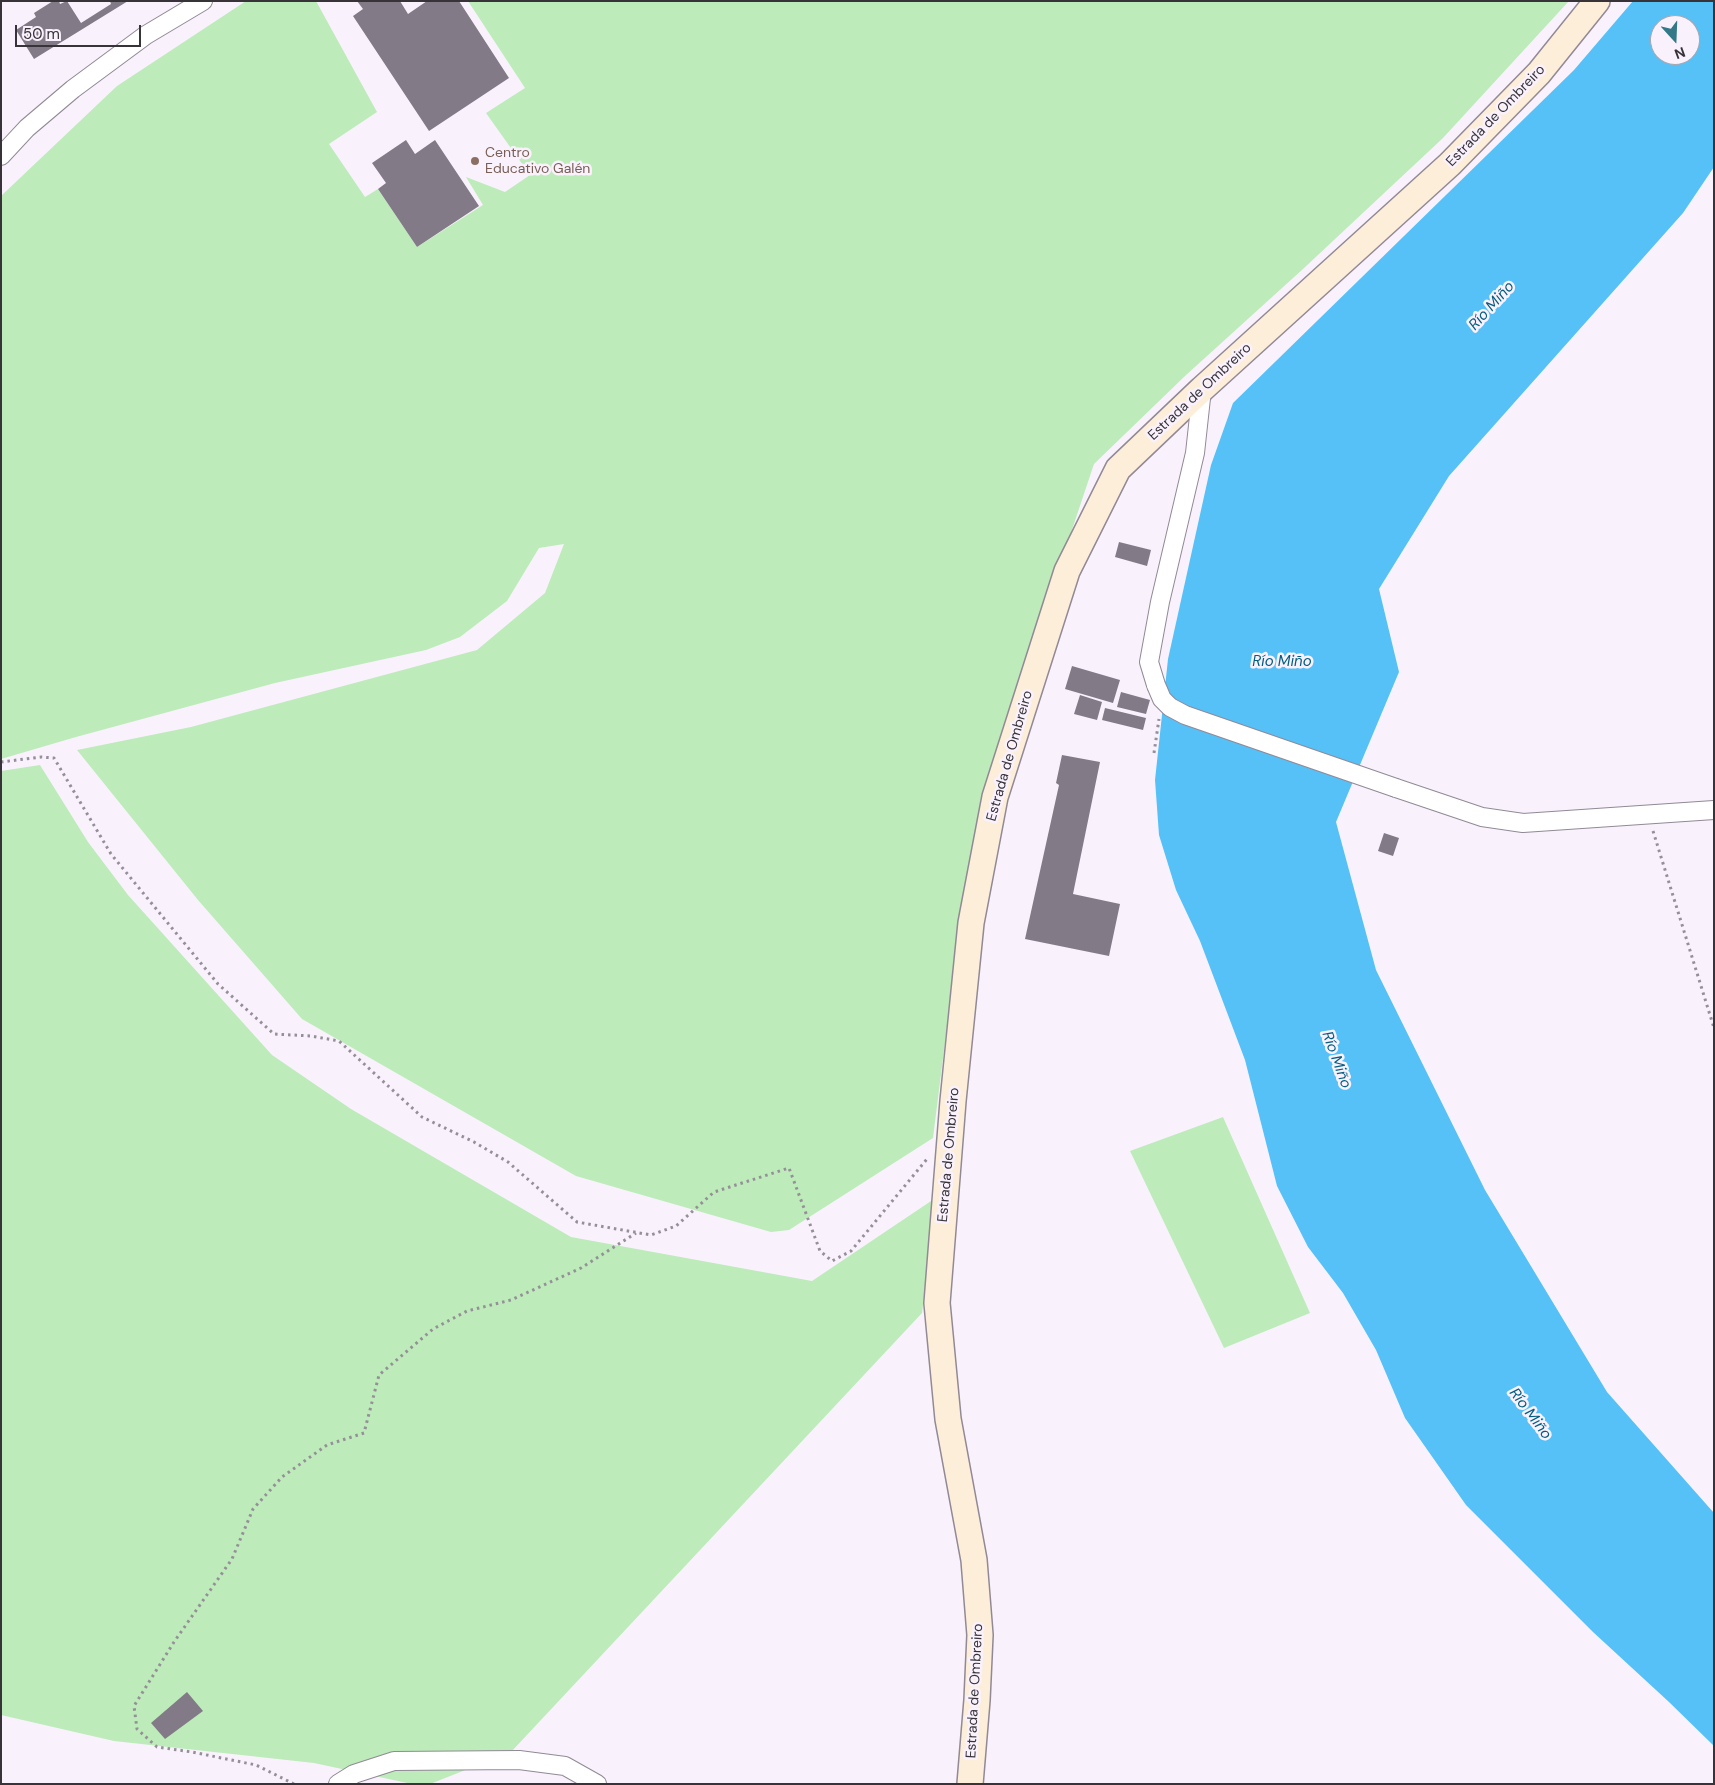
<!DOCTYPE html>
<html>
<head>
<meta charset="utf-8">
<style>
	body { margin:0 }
	#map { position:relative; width:1715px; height:1785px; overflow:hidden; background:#f9f2fd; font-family:"DM Sans",sans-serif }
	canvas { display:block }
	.frame { position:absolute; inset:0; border:2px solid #373339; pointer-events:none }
	.north { position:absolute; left:1650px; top:15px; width:50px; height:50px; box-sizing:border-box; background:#f9f2fd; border:1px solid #aba6af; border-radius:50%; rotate:160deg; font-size:14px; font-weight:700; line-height:20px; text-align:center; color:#373339 }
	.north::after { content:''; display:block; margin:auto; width:18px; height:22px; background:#347987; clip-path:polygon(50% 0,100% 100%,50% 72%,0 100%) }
	.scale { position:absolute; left:15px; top:25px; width:126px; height:22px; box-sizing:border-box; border:2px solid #373339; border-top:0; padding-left:6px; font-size:15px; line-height:18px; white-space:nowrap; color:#373339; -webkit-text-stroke:4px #f9f2fd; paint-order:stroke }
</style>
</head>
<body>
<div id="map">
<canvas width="1715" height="1785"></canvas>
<div class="frame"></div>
<div class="north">N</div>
<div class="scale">50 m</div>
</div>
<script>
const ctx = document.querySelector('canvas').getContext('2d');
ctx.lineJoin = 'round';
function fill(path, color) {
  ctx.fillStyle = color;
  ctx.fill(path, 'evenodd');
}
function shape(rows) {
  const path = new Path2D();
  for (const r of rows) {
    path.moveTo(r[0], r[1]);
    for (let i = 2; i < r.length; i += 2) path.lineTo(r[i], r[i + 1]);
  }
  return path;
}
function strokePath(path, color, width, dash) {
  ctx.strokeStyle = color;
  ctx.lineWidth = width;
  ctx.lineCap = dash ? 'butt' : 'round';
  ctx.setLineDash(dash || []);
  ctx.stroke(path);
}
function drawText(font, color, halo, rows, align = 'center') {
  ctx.font = font + ' "DM Sans",sans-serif';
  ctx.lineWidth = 5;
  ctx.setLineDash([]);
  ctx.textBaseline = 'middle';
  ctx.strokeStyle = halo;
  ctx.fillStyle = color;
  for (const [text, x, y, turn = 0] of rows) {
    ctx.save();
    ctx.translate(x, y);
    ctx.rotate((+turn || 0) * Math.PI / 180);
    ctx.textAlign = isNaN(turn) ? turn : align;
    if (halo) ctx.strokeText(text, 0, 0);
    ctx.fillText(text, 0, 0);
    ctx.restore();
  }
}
fill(shape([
	[246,1,316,1,377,112,329,144,365,197,378,189,417,247,483,205,466,177,505,192,530,175,486,113,525,88,468,1,1569,1,1443,138,1303,269,1185,376,1094,464,1031,652,960,922,933,1138,789,1230,771,1232,576,1176,302,1019,198,900,77,750,191,727,477,650,545,593,564,544,539,548,507,601,460,637,426,650,275,683,76,737,1,759,1,196,117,86],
	[40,765,88,842,128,895,272,1055,351,1109,571,1237,812,1281,937,1197,922,1313,511,1752,430,1784,412,1784,314,1763,114,1741,1,1715,1,771],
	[1223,1117,1310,1313,1224,1348,1130,1151]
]), '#bdebba');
fill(shape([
	[1633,1,1714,1,1714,167,1683,213,1449,476,1379,589,1399,672,1336,822,1376,970,1485,1190,1607,1392,1714,1513,1714,1746,1669,1702,1593,1632,1466,1505,1405,1418,1376,1350,1343,1293,1308,1247,1277,1186,1245,1060,1200,941,1176,890,1159,835,1155,780,1168,659,1211,465,1233,403,1574,70],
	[1660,25,1690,25,1690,55,1660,55]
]), '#56c1f7');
fill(shape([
	[53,1,59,1,60,4,67,1,81,23,111,4,110,1,128,1,34,59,16,30,36,17,34,13],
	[357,1,400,1,408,14,427,1,459,1,509,78,429,131,353,16,363,9],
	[406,140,415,154,435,140,479,206,417,247,378,189,386,183,372,163],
	[1119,542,1151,550,1147,566,1115,557],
	[1072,666,1120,680,1113,703,1065,689],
	[1121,692,1150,700,1146,714,1117,707],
	[1080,695,1102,702,1097,720,1074,714],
	[1105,708,1146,718,1143,730,1102,720],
	[1062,755,1100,762,1073,894,1120,904,1109,956,1025,939,1059,785,1056,783],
	[1384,833,1399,838,1393,856,1378,851],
	[187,1692,203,1711,165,1739,151,1723]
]), '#827b87');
const street = shape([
	[1,156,27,128,73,89,146,35,203,1],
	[1156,685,1149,662,1160,602,1195,453,1202,389],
	[1396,788,1482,817,1523,823,1714,810],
	[338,1784,354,1774,394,1761,519,1760,565,1766,597,1784]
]);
const secondary = shape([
	[970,1784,977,1700,980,1635,974,1560,948,1419,937,1303,953,1101,971,923,995,797,1067,571,1118,469,1202,389,1450,164,1539,73,1597,1]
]);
strokePath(street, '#918996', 20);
strokePath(secondary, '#918996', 28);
strokePath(shape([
	[1154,753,1159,719],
	[1,762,41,757,54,758,111,854,218,984,274,1034,311,1036,339,1041,422,1117,474,1142,508,1162,577,1222,651,1235,676,1226,714,1192,789,1168,820,1251,832,1261,851,1251,927,1159],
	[1653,831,1714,1028],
	[294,1784,256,1765,192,1752,157,1747,137,1729,134,1706,174,1642,232,1559,253,1509,282,1477,327,1445,364,1433,379,1375,433,1329,467,1311,511,1300,581,1268,636,1233]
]), '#958f98', 3, [2.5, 4]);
strokePath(street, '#fff', 18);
strokePath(secondary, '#fceed8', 25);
const streetBridge = shape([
	[1156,685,1162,699,1170,707,1185,715,1396,788]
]);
strokePath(streetBridge, '#918996', 20, []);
strokePath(streetBridge, '#fff', 18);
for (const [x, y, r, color] of [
	[475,161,5,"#8d6e63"]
]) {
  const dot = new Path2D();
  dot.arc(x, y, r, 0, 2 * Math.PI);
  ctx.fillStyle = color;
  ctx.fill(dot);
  strokePath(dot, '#f9f2fd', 2);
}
drawText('14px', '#373339', '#f9f2fd', [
	["Estrada de Ombreiro",1496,116,-46],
	["Estrada de Ombreiro",1200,392,-43],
	["Estrada de Ombreiro",1010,756,-74],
	["Estrada de Ombreiro",949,1155,-85],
	["Estrada de Ombreiro",975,1691,-87]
]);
drawText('14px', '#785e54', '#f9f2fd', [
	["Centro",485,153],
	["Educativo Galén",485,169]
], 'left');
drawText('italic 15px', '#045d81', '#f9f2fd', [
	["Río Miño",1492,306,-48],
	["Río Miño",1282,662],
	["Río Miño",1336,1060,70],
	["Río Miño",1530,1414,53]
]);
</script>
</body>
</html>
